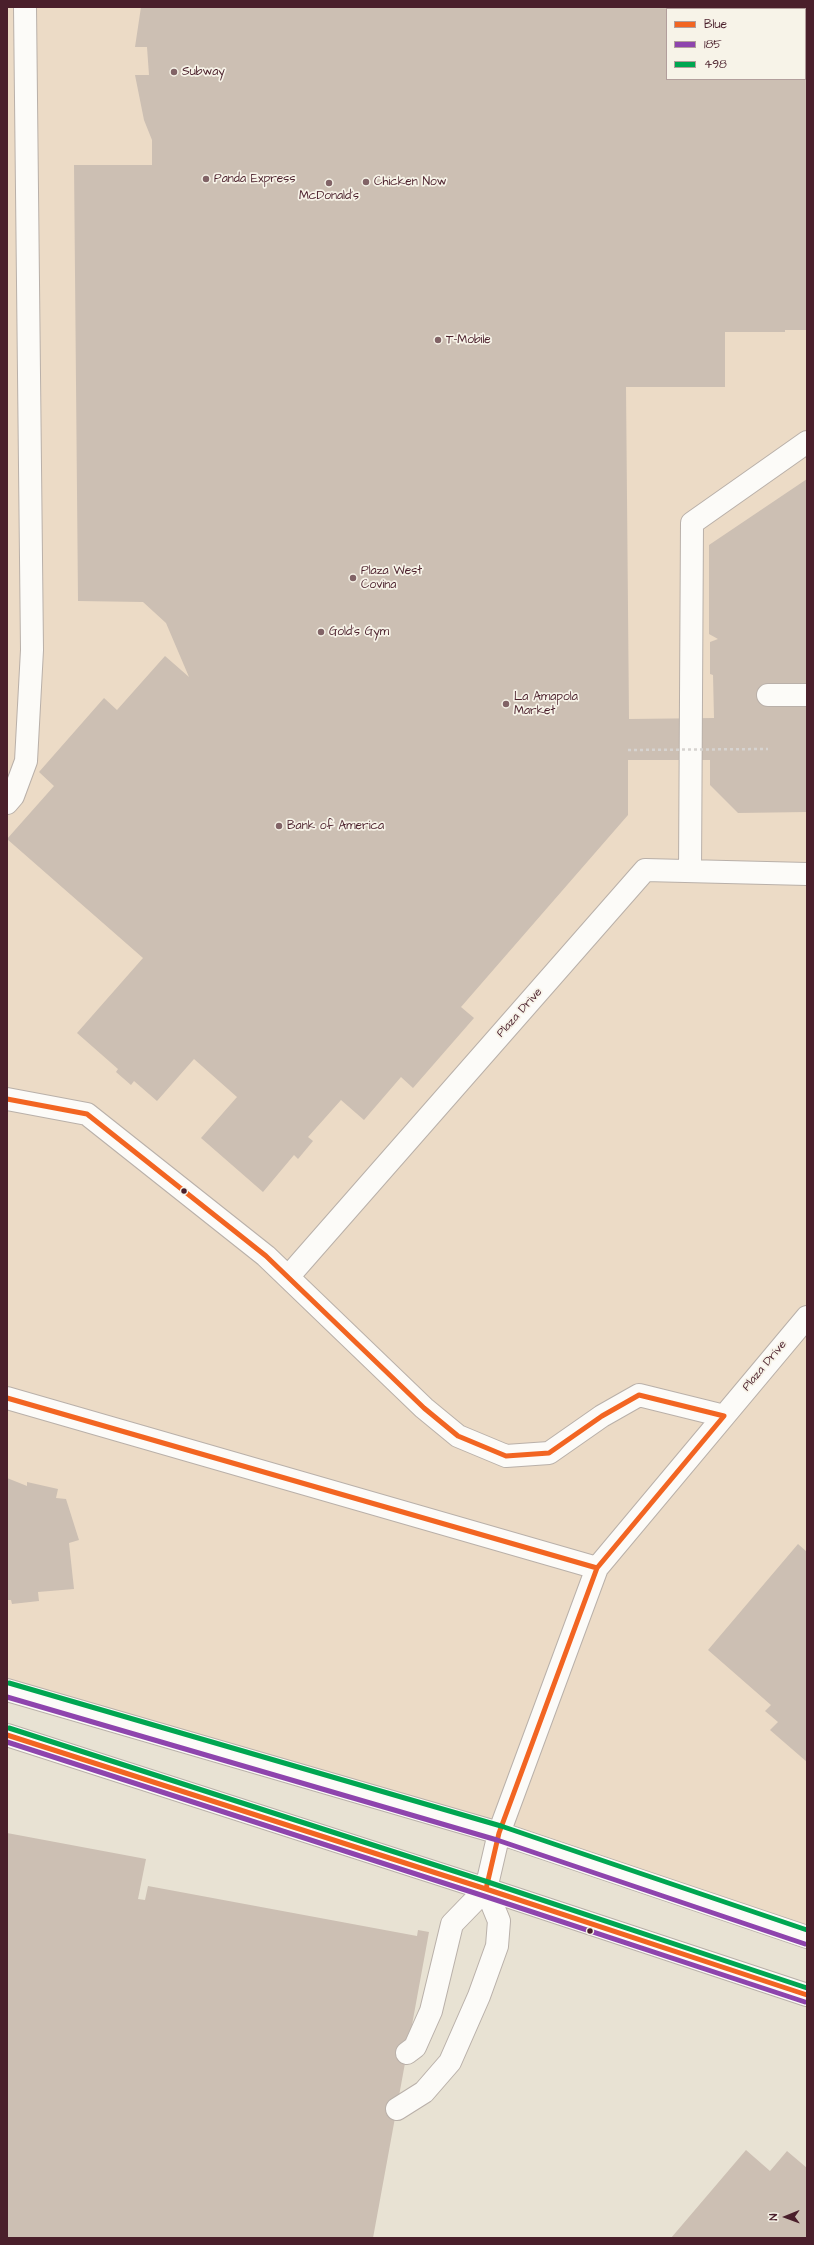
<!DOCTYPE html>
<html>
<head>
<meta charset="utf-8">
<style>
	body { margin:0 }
	#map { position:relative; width:814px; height:2245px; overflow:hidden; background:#e8e2d3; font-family:"Architects Daughter",sans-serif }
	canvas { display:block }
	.frame { position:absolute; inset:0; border:8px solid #4a1f2b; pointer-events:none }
	.legend { position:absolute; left:666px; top:8px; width:140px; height:72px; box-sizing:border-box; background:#f7f3e8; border:1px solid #b29e9c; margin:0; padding:5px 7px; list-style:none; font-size:12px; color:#4a1f2b }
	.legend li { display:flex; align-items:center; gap:8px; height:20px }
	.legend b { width:20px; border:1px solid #b29e9c }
	.north { position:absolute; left:766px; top:2197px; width:40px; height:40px; -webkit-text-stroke:3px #f7f3e8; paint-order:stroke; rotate:269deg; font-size:11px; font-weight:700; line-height:16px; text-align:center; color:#4a1f2b }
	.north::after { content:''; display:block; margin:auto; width:14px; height:18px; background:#4a1f2b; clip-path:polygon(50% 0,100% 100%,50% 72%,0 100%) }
</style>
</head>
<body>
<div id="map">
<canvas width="814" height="2245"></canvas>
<div class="frame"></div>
<ul class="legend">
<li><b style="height:5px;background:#f26522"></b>Blue</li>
<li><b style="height:5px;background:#8e44ad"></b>185</li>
<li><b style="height:5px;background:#00a651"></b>498</li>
</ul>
<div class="north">N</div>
</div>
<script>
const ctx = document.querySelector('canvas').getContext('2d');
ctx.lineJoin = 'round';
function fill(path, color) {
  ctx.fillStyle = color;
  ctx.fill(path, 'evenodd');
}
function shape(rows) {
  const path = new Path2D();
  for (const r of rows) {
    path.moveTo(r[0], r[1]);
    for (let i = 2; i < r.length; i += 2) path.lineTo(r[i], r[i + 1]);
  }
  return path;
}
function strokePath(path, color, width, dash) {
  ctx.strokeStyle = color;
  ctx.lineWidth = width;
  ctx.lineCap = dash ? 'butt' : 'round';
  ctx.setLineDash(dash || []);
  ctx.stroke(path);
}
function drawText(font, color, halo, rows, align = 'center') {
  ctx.font = font + ' "Architects Daughter",sans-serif';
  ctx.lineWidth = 3.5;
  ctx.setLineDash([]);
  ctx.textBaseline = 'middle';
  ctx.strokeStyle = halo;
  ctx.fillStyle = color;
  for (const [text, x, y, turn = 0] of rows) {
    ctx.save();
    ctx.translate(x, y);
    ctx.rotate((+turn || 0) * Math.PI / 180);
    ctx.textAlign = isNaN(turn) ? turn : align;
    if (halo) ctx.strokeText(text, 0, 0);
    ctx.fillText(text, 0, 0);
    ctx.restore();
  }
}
fill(shape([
	[7,7,807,7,807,1937,7,1691],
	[667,9,805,9,805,79,667,79]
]), '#ecdbc6');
fill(shape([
	[141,7,807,7,807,330,785,330,785,332,725,332,725,387,626,387,629,719,714,718,713,675,710,674,710,642,718,639,709,634,709,545,807,479,807,812,738,813,710,785,710,760,628,760,628,815,461,1007,474,1018,413,1088,401,1077,364,1120,341,1100,308,1137,313,1141,298,1159,294,1155,263,1192,201,1138,237,1097,194,1059,157,1101,134,1081,131,1085,116,1072,118,1069,77,1033,143,958,7,839,54,786,39,772,104,698,117,710,165,656,189,677,166,623,143,602,78,601,74,165,152,165,152,140,144,120,135,75,149,75,147,47,135,47],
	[667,9,805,9,805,79,667,79],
	[7,1478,27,1486,27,1482,58,1489,56,1498,66,1499,79,1540,69,1543,74,1589,38,1592,39,1601,12,1604,11,1600,7,1600],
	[798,1544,807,1552,807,1762,770,1730,778,1722,765,1711,771,1705,708,1650],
	[7,1833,146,1859,138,1899,145,1900,148,1886,417,1936,418,1930,429,1932,373,2238,7,2238],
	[746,2150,770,2171,787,2151,807,2168,807,2238,671,2238]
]), '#ccbfb3');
const minor = shape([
	[768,695,807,695],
	[7,803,13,796,26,761,32,650,25,7],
	[690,871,692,523,807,442],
	[7,1099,87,1114,266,1256,424,1408,458,1436,506,1456,549,1453,602,1416,639,1395,724,1416],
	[288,1277,645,870,807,874],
	[7,1398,597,1568],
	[486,1889,499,1833,597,1568,807,1317],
	[407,2053,415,2047,431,2011,452,1924,486,1889],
	[397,2109,424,2092,450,2062,479,1996,497,1946,499,1921,486,1889]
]);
const major = shape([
	[7,1690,499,1833,807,1937],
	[7,1735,486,1889,807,1995]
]);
strokePath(minor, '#b9b0a9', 24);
strokePath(major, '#b9b0a9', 24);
strokePath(minor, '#fcfbf8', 22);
strokePath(major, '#fcfbf8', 22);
strokePath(shape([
	[628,750,768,749]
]), '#d6d3d0', 2.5, [3, 3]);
strokePath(shape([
	[7,1099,87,1114,266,1256,424,1408,458,1436,506,1456,549,1453,602,1416,639,1395,724,1416,597,1568,499,1833,486,1889],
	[7,1398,597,1568],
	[7,1735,486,1889,807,1995]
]), '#f26522', 5);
strokePath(shape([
	[7,1697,497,1840,805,1944],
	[7,1742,484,1896,805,2002]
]), '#8e44ad', 5);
strokePath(shape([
	[9,1683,501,1826,807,1930],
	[9,1728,488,1882,807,1988]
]), '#00a651', 5);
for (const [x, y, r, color] of [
	[174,72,4,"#816366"],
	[206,179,4,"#816366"],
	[366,182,4,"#816366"],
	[329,183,4,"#816366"],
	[438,340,4,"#816366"],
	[353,578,4,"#816366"],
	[321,632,4,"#816366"],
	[506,704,4,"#816366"],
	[279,826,4,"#816366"],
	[184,1191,3.5,"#4a1f2b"],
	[590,1931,3.5,"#4a1f2b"]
]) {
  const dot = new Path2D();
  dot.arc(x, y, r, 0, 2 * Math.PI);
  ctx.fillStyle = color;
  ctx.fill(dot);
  strokePath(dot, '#f7f3e8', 1.5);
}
drawText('12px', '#4a1f2b', '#f7f3e8', [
	["Subway",182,72],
	["Panda Express",214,179],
	["Chicken Now",374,182],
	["McDonald's",329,196,"center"],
	["T-Mobile",446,340],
	["Plaza West",361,571],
	["Covina",361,585],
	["Gold's Gym",329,632],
	["La Amapola",514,697],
	["Market",514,711],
	["Bank of America",287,826]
], 'left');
drawText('12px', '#4a1f2b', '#f7f3e8', [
	["Plaza Drive",520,1013,-48],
	["Plaza Drive",765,1366,-50]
]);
</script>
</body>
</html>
